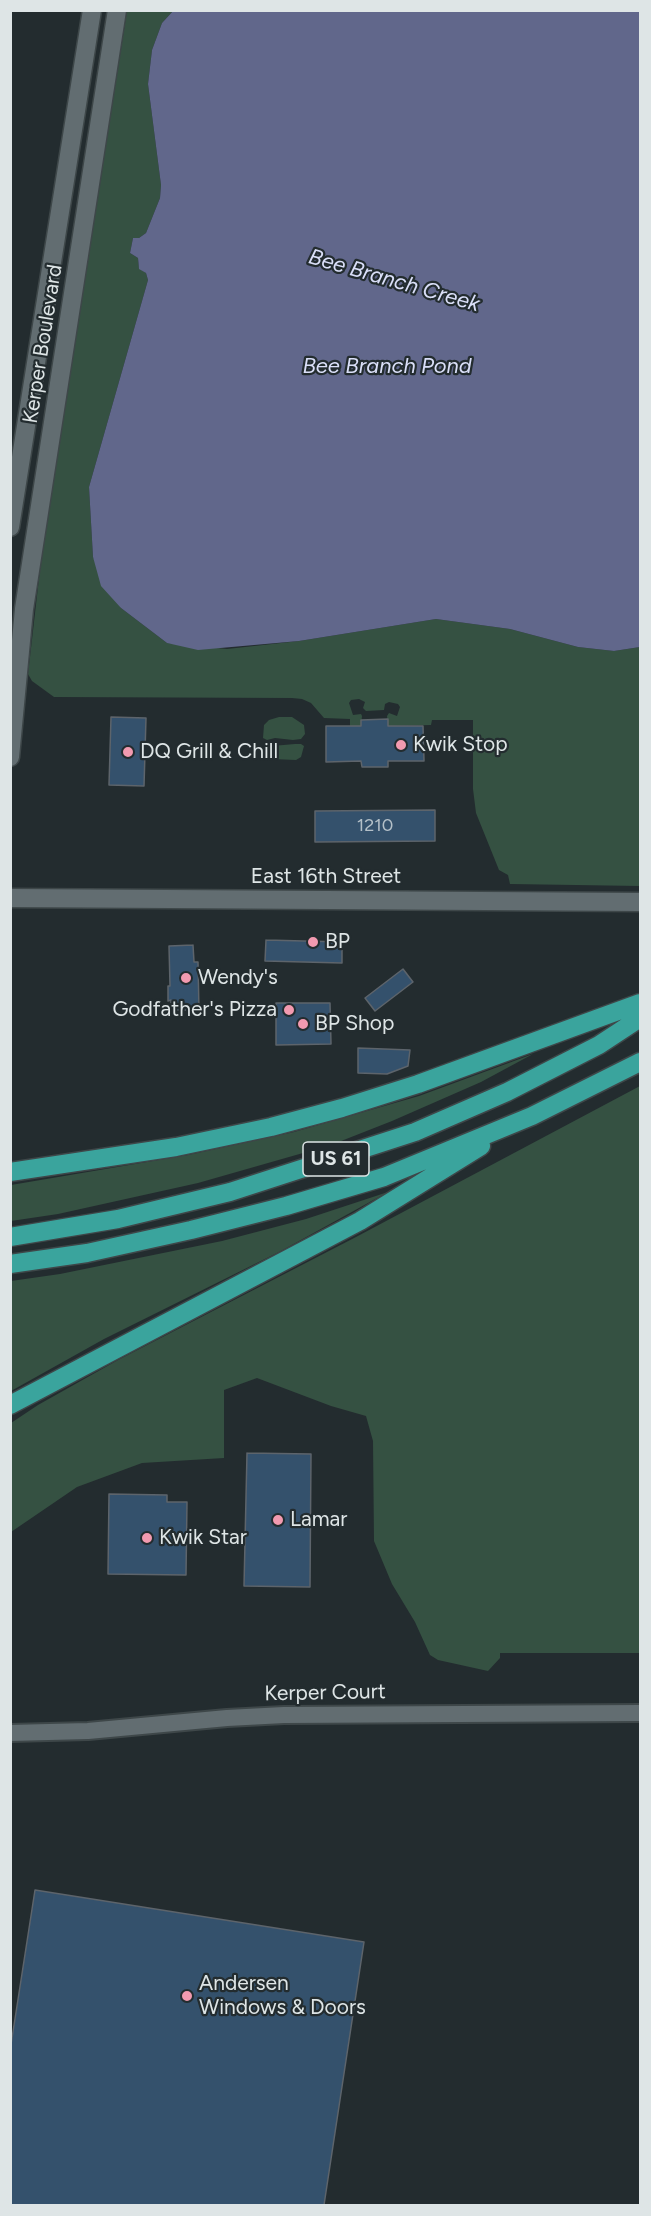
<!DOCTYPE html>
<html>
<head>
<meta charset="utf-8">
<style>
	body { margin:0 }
	#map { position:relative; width:651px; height:2216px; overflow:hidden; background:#232c2f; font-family:Figtree,sans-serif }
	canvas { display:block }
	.frame { position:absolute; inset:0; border:12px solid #dee5e6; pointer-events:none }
</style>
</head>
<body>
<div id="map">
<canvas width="651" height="2216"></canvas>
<div class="frame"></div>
</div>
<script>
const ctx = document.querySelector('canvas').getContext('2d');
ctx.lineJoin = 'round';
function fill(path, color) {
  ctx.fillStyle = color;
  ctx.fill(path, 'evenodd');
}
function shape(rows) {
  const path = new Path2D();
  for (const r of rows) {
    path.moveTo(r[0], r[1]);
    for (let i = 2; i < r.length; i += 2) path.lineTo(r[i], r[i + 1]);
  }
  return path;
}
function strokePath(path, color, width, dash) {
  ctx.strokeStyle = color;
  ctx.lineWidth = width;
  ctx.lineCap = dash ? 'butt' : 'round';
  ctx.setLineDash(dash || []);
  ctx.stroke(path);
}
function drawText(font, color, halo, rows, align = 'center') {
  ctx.font = font + ' Figtree,sans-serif';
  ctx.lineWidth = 4.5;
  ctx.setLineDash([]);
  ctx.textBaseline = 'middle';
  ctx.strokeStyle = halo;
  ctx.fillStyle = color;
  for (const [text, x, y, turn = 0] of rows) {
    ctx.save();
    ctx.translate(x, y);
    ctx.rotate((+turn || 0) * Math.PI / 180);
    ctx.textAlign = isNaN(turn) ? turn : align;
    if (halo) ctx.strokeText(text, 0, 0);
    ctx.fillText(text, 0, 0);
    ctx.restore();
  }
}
fill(shape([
	[127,11,173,11,162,23,152,50,148,84,161,185,160,198,146,233,139,238,133,238,130,253,138,258,139,268,146,273,148,280,89,487,93,557,121,608,167,643,227,649,299,641,436,619,510,629,578,647,614,651,640,647,640,886,510,884,508,875,499,870,476,813,473,789,473,720,432,720,431,725,388,726,387,716,389,713,397,716,400,707,398,704,389,702,385,704,384,710,366,711,363,708,365,702,359,699,351,700,349,703,353,715,361,714,362,716,361,726,350,726,350,719,324,718,311,703,302,699,292,698,54,697,32,681,28,674,45,526],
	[279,717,292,717,304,725,305,734,301,739,293,740,275,738,267,740,263,738,264,725,269,720],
	[295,744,301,744,304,746,301,757,296,760,272,759,269,757,272,746],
	[533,1054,481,1082,392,1121,331,1145,198,1183,58,1214,11,1221,11,1185,188,1155,294,1132,419,1096],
	[640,1086,640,1653,500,1653,500,1658,488,1671,438,1660,430,1655,415,1622,392,1584,374,1541,373,1441,366,1416,331,1406,257,1378,224,1390,224,1458,142,1463,77,1487,11,1532,11,1423,38,1405,118,1360,356,1237],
	[388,1192,281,1251,104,1339,11,1391,11,1281,60,1274,222,1241,306,1219]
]), '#355142');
fill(shape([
	[173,11,640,11,640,647,614,651,578,647,510,629,436,619,299,641,198,650,167,643,121,608,101,586,93,557,89,487,148,280,146,273,139,269,138,258,130,253,133,238,139,238,146,233,160,198,161,185,148,84,152,50,162,23]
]), '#61678b');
const building = shape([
	[111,717,146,718,144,786,109,785,111,717],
	[388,719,388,726,423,726,424,761,388,761,388,767,362,767,361,761,326,762,326,726,361,726,361,720,388,719],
	[435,810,435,841,315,842,315,811,435,810],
	[266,940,342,942,342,963,265,961,266,940],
	[193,945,194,962,198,962,199,1010,171,1010,171,1000,168,1001,168,986,170,986,169,946,193,945],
	[403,969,413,982,375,1011,365,998,403,969],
	[276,1003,330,1003,331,1044,276,1045,276,1003],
	[358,1048,410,1050,408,1066,387,1074,358,1073,358,1048],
	[247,1453,311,1454,310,1587,244,1586,247,1453],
	[109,1494,167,1495,167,1502,187,1502,186,1575,108,1574,109,1494],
	[35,1890,364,1942,324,2205,10,2205,10,2051,35,1890]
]);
fill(building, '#34516c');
strokePath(building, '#5d646b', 1.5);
const street = shape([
	[10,1733,88,1731,227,1718,284,1715,640,1713]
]);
const secondary = shape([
	[10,527,92,10],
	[10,757,24,609,117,10],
	[10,898,640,902]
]);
const highway = shape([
	[10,1172,176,1147,271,1127,342,1108,418,1084,640,1003],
	[10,1237,118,1219,230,1192,415,1132,507,1092,599,1045,640,1018],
	[10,1264,87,1253,191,1230,286,1206,384,1177,532,1116,640,1062],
	[10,1405,360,1221,481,1146]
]);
strokePath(street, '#3e4749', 20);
strokePath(secondary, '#3e4749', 21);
strokePath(highway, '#3e4749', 21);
strokePath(street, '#626d71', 16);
strokePath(secondary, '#626d71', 18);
strokePath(highway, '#3aa49d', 18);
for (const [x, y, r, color] of [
	[401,745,6,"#f29ab0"],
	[128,752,6,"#f29ab0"],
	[313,942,6,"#f29ab0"],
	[186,978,6,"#f29ab0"],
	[289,1010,6,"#f29ab0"],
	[303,1024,6,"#f29ab0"],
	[278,1520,6,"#f29ab0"],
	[147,1538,6,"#f29ab0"],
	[187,1996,6,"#f29ab0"]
]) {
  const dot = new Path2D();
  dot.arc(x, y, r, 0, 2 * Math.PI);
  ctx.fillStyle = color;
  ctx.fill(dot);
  strokePath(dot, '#232c2f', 2);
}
drawText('18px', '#b4c0c8', null, [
	["1210",375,826]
]);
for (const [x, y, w] of [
	[336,1159,66]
]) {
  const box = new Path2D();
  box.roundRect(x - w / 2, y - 17, w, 34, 4.5);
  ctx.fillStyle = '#232c2f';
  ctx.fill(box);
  strokePath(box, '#dee5e6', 1.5);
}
drawText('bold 20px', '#dee5e6', null, [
	["US 61",336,1159]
]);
drawText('21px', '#dee5e6', '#232c2f', [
	["Kerper Boulevard",43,344,-81],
	["East 16th Street",326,877],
	["Kerper Court",325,1693,-1]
]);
drawText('21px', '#dee5e6', '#232c2f', [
	["Kwik Stop",413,745],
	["DQ Grill & Chill",140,752],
	["BP",325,942],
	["Wendy's",198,978],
	["Godfather's Pizza",277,1010,"right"],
	["BP Shop",315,1024],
	["Lamar",290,1520],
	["Kwik Star",159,1538],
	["Andersen",199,1984],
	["Windows & Doors",199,2008]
], 'left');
drawText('italic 22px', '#dadff8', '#232c2f', [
	["Bee Branch Creek",394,281,16],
	["Bee Branch Pond",387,367]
]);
</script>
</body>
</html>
